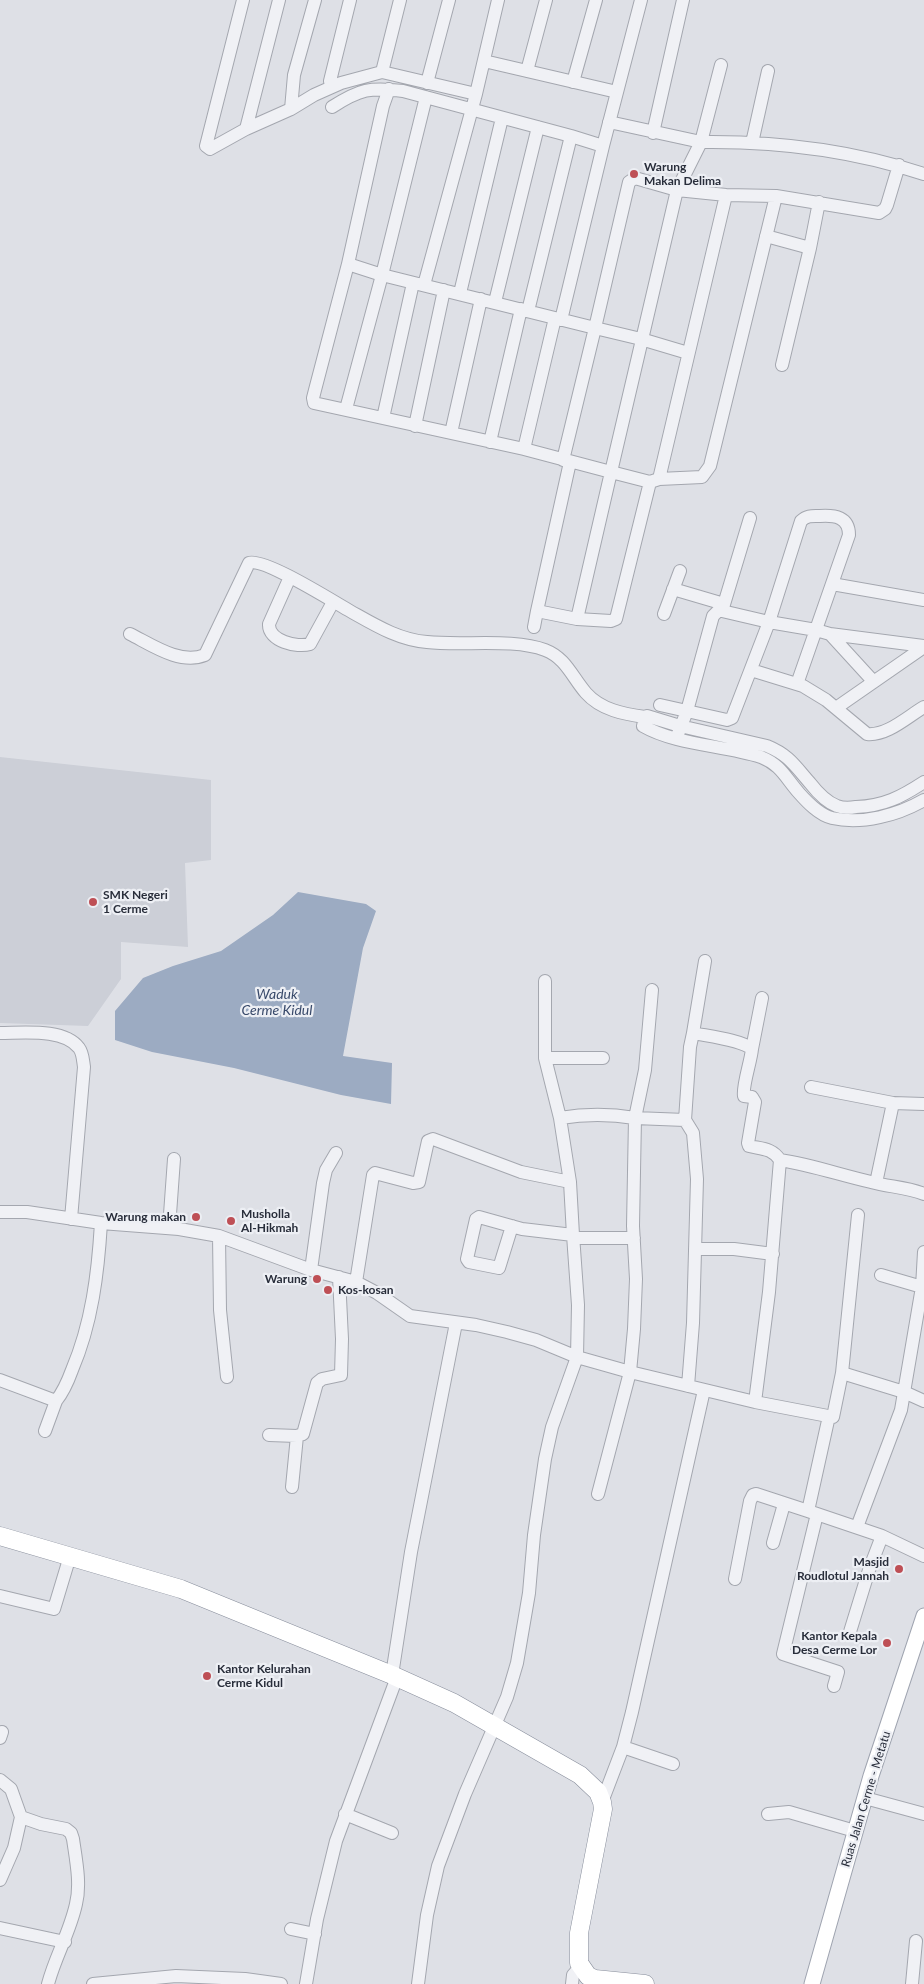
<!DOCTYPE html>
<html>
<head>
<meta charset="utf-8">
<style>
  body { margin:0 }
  canvas { display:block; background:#dee0e6 }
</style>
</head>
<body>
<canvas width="924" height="1984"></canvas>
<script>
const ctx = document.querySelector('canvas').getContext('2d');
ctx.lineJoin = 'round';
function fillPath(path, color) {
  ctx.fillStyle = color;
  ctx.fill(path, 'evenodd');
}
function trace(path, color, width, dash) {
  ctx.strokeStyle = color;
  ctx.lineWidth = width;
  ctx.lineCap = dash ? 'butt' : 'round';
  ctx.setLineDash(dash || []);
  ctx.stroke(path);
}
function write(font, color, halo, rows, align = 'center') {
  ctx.font = font + ' Lato,sans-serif';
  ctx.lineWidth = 4.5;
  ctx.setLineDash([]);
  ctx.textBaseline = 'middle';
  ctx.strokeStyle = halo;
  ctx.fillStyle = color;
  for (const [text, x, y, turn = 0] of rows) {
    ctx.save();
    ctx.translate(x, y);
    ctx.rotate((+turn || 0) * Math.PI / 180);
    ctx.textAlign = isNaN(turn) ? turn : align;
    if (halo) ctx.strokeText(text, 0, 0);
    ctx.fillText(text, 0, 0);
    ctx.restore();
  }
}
fillPath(new Path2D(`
  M0,757L211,780V860L185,863L188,947L121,942V979L88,1026L0,1023Z`), '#cccfd7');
fillPath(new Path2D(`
  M298,892L366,904L376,911L363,948L343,1056L392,1063L391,1104L341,1095L234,1068L152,1052L115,1040V1011L143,978L173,966L221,951L273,915Z`), '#9cabc2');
const minor = new Path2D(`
  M243,0L206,146L210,149L246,129L291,109
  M315,0L294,75L291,109L314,95L341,83L382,72L476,94
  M484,61L617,92
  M527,71L546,0
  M382,72L400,0
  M573,82L596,0
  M427,83L449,0
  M331,87L330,81L350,0
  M389,89L383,106L348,264L315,390L313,398L314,403L524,449L611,472L577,619L611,621L616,619L650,482
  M332,107C360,89 370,87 403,91L571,136L603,146L561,320
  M609,122L701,142L721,65
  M246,129L279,0
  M653,133L683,0
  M752,143L768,71
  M603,146L641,0
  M726,195L659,479L650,482L611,472L677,190L701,142C777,141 852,150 924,174
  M766,236L810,248
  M348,264L382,275L595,328L629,182L635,178L677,190L726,195L776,196L879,213L885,209L887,205L899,165
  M424,285L476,94L498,0
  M460,293L502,118
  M495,302L538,127
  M528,311L571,136
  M782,365L810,248L819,202
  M346,409L382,275L426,97
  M383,418L413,283
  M415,426L444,290
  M451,433L481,299
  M490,442L521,309
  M524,449L555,318
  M563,460L595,328L641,339L688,353
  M570,462L537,611L577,619
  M659,479L702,477L710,466L776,196
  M290,577L269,624C268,641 297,648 310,644L333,602
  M832,584L924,600
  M673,589L724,604
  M722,611L750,518
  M664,614L680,571
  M534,627L537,611
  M130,634C152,645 180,665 205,655L249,563C263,557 334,602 350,611C375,625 399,640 427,642C462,646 514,638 545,650C566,658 572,677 586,693C601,710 624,714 645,717
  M830,634L873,681
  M751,670L803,686L826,700L867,734C887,736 907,717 924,707
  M797,684L849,535C849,517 835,515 820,516C813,516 807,515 801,521L769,622L816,630L830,634L924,646
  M660,705L727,720L732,718L769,622L722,611H718L713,616L687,711L678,734
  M836,708L924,647
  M924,782C901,797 884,806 856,807C850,808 842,808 837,806C826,802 817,792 810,783C795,766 789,755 767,746L680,726L647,716L645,717L643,726C676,745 724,745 761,757C781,765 785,777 799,793C807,802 819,815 832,818C862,825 898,815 924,800
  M652,990L645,1070L635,1118L685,1120
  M0,1033C23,1033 64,1028 79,1048C83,1053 83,1061 84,1067L71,1219
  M693,1033L705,961
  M752,1049L762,998
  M545,1058H603
  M811,1087L893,1103L876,1183
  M893,1103L924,1104
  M560,1118C584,1114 611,1114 635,1118L633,1226L636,1279L634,1329L630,1372L598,1494
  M780,1160C812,1165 840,1175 871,1182C889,1187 907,1187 924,1194
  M0,1212H27L101,1223L179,1229L219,1236L311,1270L356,1282L377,1293L410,1316L476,1325L507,1332L536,1340L577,1357L630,1372L755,1402L833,1417L842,1373L858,1215
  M512,1226L499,1268L469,1262L467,1259L476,1219L479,1217L522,1229L573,1235L570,1182
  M169,1228L174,1159
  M219,1236L220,1310L227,1377
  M573,1238H634
  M695,1249H734L773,1254
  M311,1270L323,1183L326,1170L336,1153
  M881,1275L922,1287
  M356,1282L373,1175L375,1173L413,1183L419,1182L428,1141L433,1139L521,1172L570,1182L560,1118L545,1058V981
  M842,1373L904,1392L924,1401
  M0,1380L56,1401C64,1391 68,1381 72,1370C92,1323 98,1273 101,1223
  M688,1386L693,1323L697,1179L693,1133L685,1120L690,1047L693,1033C707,1036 742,1040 752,1049C751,1061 742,1087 744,1096L752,1097L755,1102L748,1143L749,1146C762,1149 772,1148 780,1160L769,1292L755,1402
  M829,1416L808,1511L882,1536L924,1556
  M45,1431L56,1401
  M269,1435L297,1436L303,1434L317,1383L322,1379L341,1375L342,1339L339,1277
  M292,1487L297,1436
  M817,1514L783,1654L838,1672L834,1686
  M857,1527L901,1410L922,1287L924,1252
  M773,1543L784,1504
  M735,1579L750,1501L753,1495L756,1494L808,1511
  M0,1596L54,1609L70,1556
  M849,1635L869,1570L882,1536
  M392,1675L411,1552L456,1323
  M0,1738L2,1732
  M623,1747L673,1764
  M0,1780L11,1789L21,1817L14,1848L0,1880
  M865,1798L924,1814
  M602,1802L623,1747L632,1712L704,1390
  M345,1814L392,1833
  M768,1814L789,1812L855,1831
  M21,1817L41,1824L66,1829L71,1833L73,1839C76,1860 81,1884 76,1904C70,1932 55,1957 48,1984
  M0,1928L65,1942
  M291,1929L315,1934
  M93,1984L176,1976L245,1979L281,1984
  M306,1984L317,1919L336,1841L397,1677
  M418,1984L427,1915L438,1866L465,1794L507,1697L517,1663L529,1593L534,1535L545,1459L552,1427L577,1357L578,1305L573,1235
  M572,1984L573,1975L580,1967
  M912,1984L916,1941`);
const major = new Path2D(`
  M812,1984L871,1776L924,1616`);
const highway = new Path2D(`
  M0,1536L181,1589L392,1675L454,1703L580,1775L598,1792L602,1802L603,1809L579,1933V1963L588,1976L595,1979L645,1984`);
trace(minor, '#a4a7af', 14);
trace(major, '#9fa4b0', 17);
trace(highway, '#878d9b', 19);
trace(minor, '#f0f1f5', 12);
trace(major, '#fff', 15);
trace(highway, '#fff', 18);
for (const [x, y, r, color] of [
  [634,174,5,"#be4f55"],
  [93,902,5,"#be4f55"],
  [196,1217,5,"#be4f55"],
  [231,1221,5,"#be4f55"],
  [317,1279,5,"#be4f55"],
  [328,1290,5,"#be4f55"],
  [899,1569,5,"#be4f55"],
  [887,1643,5,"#be4f55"],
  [207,1676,5,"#be4f55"]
]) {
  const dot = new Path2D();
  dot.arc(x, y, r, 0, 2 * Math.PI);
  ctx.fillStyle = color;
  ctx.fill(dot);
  trace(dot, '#edeff4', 2);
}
write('bold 12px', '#292e3b', '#edeff4', [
  ["Warung",644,167],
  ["Makan Delima",644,181],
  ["SMK Negeri",103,895],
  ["1 Cerme",103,909],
  ["Musholla",241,1214],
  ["Al-Hikmah",241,1228],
  ["Warung makan",186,1217,"right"],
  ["Warung",307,1279,"right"],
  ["Kos-kosan",338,1290],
  ["Masjid",889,1562,"right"],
  ["Roudlotul Jannah",889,1576,"right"],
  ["Kantor Kepala",877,1636,"right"],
  ["Desa Cerme Lor",877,1650,"right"],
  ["Kantor Kelurahan",217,1669],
  ["Cerme Kidul",217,1683]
], 'left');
write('12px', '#292e3b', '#edeff4', [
  ["Ruas Jalan Cerme - Metatu",866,1799,-73]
]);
write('italic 14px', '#38496a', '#edeff4', [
  ["Waduk",277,994],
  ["Cerme Kidul",277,1010]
]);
</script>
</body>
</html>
